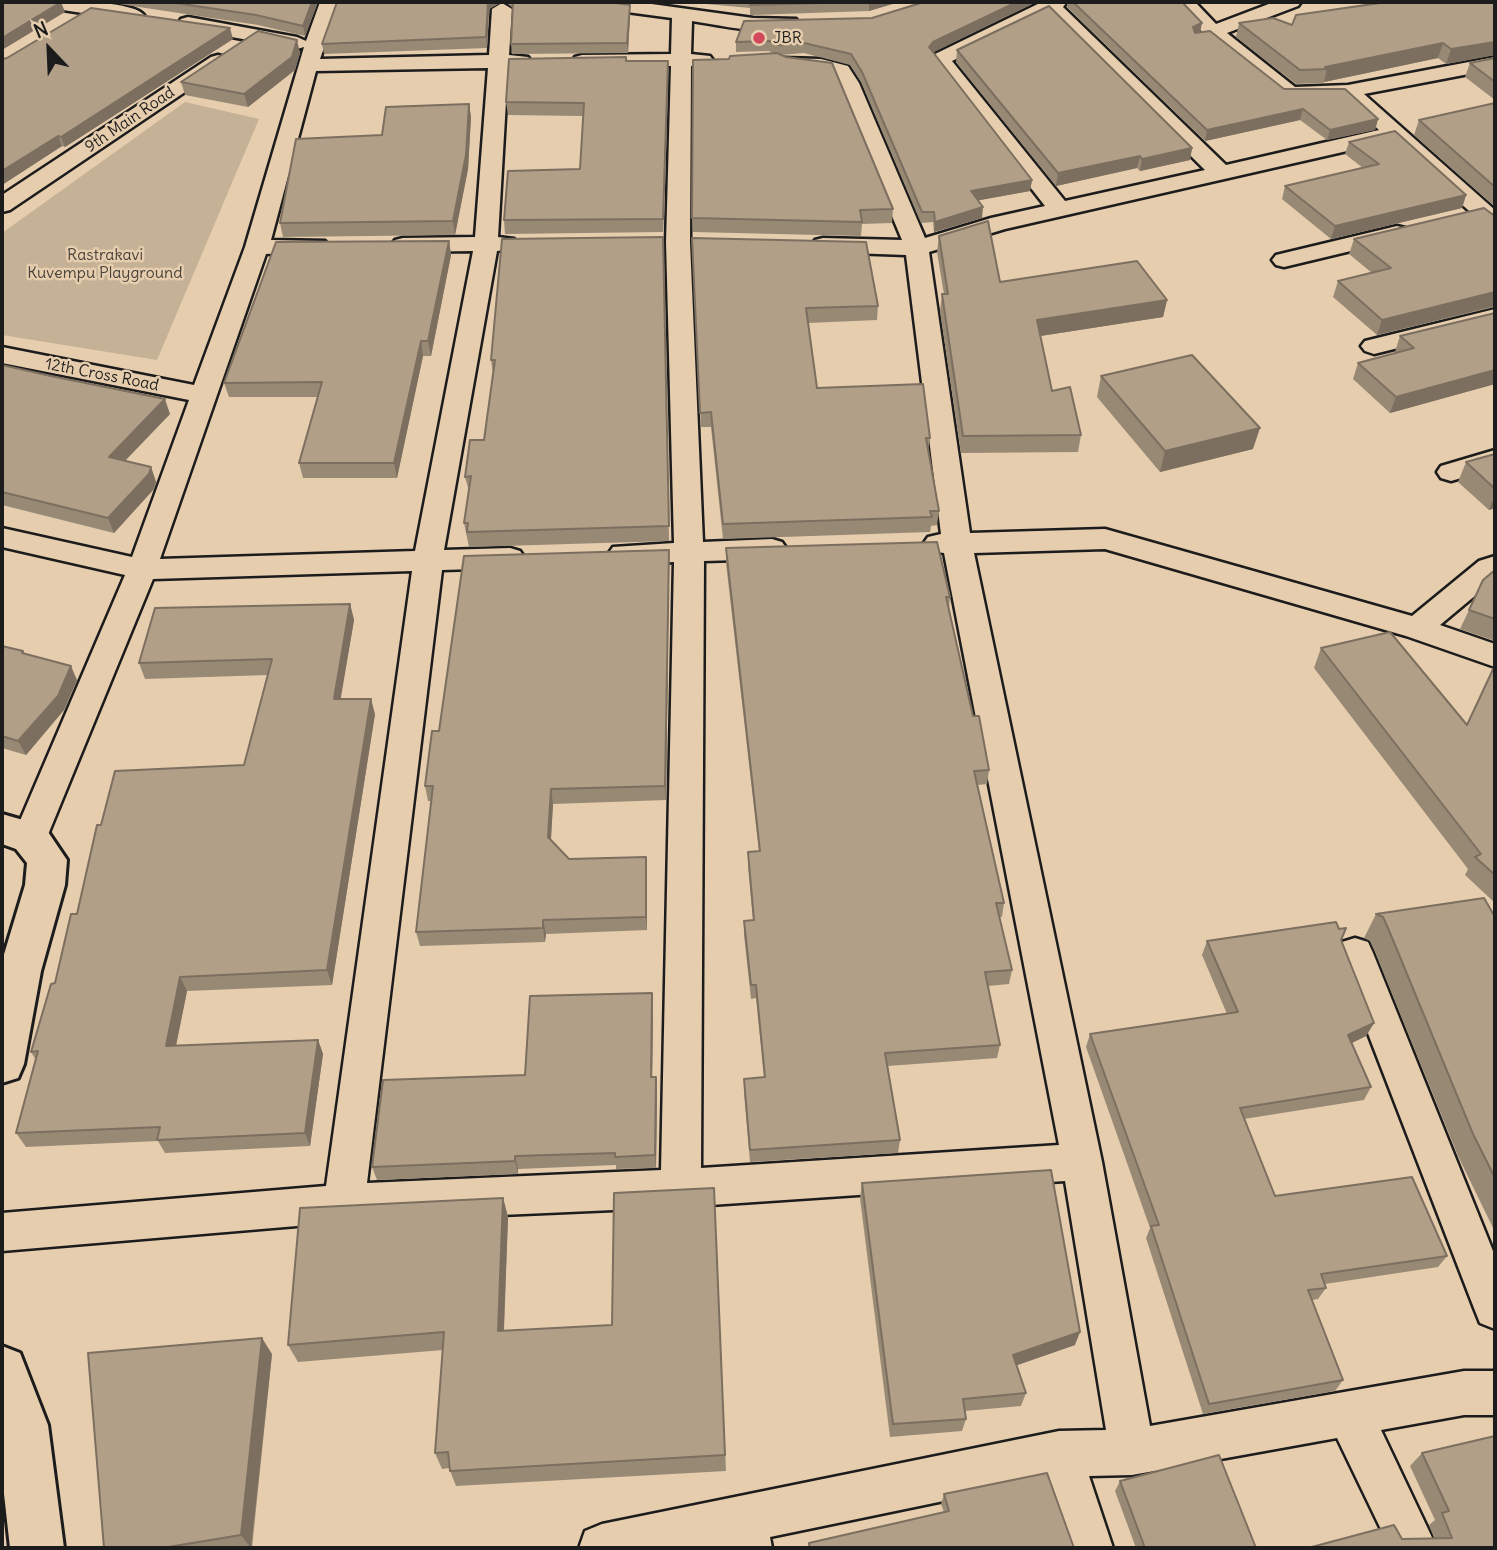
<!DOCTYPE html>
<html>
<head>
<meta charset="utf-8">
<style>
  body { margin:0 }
  #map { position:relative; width:1497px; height:1550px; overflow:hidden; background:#e6cdae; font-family:Delius,sans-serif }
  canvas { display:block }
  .frame { position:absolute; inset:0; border:4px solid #1c1c1c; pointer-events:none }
  .north { position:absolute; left:14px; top:14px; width:70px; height:70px; -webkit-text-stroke:5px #e6cdae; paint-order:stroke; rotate:337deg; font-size:19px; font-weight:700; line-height:28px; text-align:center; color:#1c1c1c }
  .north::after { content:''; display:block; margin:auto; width:24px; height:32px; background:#1c1c1c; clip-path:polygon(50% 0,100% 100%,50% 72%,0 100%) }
</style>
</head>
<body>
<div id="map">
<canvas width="1497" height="1550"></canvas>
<div class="frame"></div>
<div class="north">N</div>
</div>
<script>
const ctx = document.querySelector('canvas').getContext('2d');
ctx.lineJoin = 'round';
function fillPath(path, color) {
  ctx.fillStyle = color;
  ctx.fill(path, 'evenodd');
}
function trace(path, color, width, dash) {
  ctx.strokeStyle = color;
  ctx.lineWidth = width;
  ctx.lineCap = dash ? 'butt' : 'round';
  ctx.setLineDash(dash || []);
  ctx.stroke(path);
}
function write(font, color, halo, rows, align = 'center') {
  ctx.font = font + ' Delius,sans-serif';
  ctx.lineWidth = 5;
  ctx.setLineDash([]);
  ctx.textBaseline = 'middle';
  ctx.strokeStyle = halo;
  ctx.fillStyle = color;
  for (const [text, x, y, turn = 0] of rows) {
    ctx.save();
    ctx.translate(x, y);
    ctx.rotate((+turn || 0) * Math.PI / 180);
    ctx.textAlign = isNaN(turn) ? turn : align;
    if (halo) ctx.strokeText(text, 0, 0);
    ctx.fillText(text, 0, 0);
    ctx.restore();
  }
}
fillPath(new Path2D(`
  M185,102L259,119L157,360L2,335V233Z`), '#c5b196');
const minor = new Path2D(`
  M40,2C60,1 132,0 144,15L134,21L50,8Z
  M320,2H340L320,59L489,55L492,9L502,3L512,9L509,55L528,57L531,61L528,65L508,67L498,237L514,239L518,244L514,249L497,251L444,550L510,548L520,551L525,558L520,565L510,568L442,570L367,1183L661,1170L674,562L623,564L613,561L608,554L613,547L674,543L666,242L671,66L582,67L575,65L572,61L575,57L582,55L671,54L672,18L597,8L590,6L587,2H637L753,18L796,19L799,23L796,27C763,36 725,26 692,21L691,54L710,56L713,60L710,64L691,66L690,242L703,542L772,539L782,542L787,549L782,556L772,559L704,561L701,1168L1059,1145L944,553L928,551L923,544L928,537L941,534L906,255L823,252L815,250L811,245L815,240L823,238L902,240L833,74L782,66L779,62L782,58L821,59L848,66L859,83L925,238L991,218L1045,206L930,59L933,55L1042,2H1067L1063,7L1226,165L1379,130L1343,97H1283L1206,36L1174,2H1195L1216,24L1274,2H1301L1298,6L1227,33L1295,87L1348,85L1495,57V69L1364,94L1495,210V229L1487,227L1391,141L1005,229L929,252L970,533L1105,529L1412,616L1479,561L1495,556V579L1440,625L1495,644V667L1406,636L1105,549L974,553L1102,1162L1150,1426L1464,1371H1495V1415H1464L1381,1430L1437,1548H1390L1337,1438L1132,1475L1089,1476L1113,1548H1067L1045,1480L770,1537L772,1548H726L725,1546L579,1548L585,1531L602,1524L1059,1431L1106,1430L1065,1181L681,1207L344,1222L2,1251V1213L326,1186L412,571L153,579L47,837L42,846L30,850L18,846L13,837L125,575L2,547V528L132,557L189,400L2,363V347L194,385L245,247L304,47L297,49L188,29L181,27L178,23L181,19L188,17L297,37L306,41ZM1048,14L1205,170L1065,201L952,61ZM488,68L475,237L403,238L395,240L391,245L395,250L403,252L473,251L415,551L160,559L266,254L325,251L329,246L325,241L271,240L316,71Z
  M218,55L225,57L228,61L225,65L10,210L2,212V195L211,57Z
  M1397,226L1405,228L1409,233L1405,238L1284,267L1276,265L1272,260L1276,255Z
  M1495,309V324L1374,354L1365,351L1361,346L1365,341Z
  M1495,450V468L1451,481L1441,478L1437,472L1441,466Z
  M1355,938L1368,942L1373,953L1495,1256V1329L1480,1323L1474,1308L1337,953L1342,942Z`);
const secondary = new Path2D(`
  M2,814L44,826L67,860L65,885L41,971L24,1064L18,1078L2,1083V961L25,885L27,863L16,849L2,844Z
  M2,1346L20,1353L48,1425L64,1548H10L2,1476Z`);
trace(minor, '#1c1c1c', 5);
trace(secondary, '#1c1c1c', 6);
fillPath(minor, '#e6cdae');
fillPath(secondary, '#e6cdae');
fillPath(new Path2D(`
  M106,2H318L305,36L258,25Z
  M337,2H502L489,9L487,48L324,54L322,44Z
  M505,2H609L630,5V15L628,53L512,54L511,44L513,8Z
  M684,2H899L869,11L753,15H750V8Z
  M1067,2H1182L1200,32L1284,89L1378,119L1375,130L1327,140L1300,120L1205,141L1067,7Z
  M1495,2V55L1446,64L1438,58L1324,82L1323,83L1296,84L1236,37L1239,23L1292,25Z
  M872,18L933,52L1032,180L1030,191L978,200L982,218L934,232L933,222L921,223L861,82L850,65L804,53L781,55L893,209L892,223L862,224L861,236L693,232L692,218L729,59L774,54L769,51L736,52V42Z
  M233,39L65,147L62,146L2,185V59Z
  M957,50L1192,148L1190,160L1140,171L1137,168L1056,186L956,62Z
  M300,53L295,70L248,107L185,95L181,82Z
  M1495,58V100L1465,77L1470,63Z
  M626,61H668L663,232L505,234L504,220L580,169L583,116L508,115L506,102Z
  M1495,103V207L1414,135L1419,120Z
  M469,104L471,117L468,169L455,235L283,237L280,223L382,135Z
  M1349,142L1466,195L1462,208L1331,239L1282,199L1285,186L1363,168L1345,154Z
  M1492,214L1495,215V307L1377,335L1333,297L1338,281L1372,273L1349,254L1354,239Z
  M939,236L1000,282L1167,300L1163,317L1040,336L1052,391L1081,435L1078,452L961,453L940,311L942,294H944L937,252Z
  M663,237L669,541L469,547L464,523L469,491L465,477L484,440L493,374L491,360Z
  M692,238L878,306L877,320L808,323L817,388L930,438L928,451L939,511L937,525L931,526L930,532L723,539L711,427H701Z
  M449,241L451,255L431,356H423L397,478H303L299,463L318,397H229L224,383Z
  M1495,313V384L1390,413L1353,379L1358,363L1396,353L1395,352L1400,336Z
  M2,365L170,414L125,461L151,467L156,482L154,489L114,533L2,505Z
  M1101,376L1253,449L1160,472L1097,397Z
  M1495,454V508L1489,510L1458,482L1466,462Z
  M726,548L950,597L949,609L973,716L989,770L987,784L978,785L1004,903L1002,917H999L1012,970L1009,984L988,986L1000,1045L997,1058L888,1066L900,1140L898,1153L750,1162L744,1092V1079L764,1077L756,998L751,999L744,935V921L753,920L748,866V852L759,851L726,563Z
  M669,565L666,800L553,804L551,840L569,859L646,857L647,871V930L546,934L545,942L420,946L416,932L431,801H428L425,786L439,731Z
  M1495,570V641L1460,629L1469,610Z
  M350,604L354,620L340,699L375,714L332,985L187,991L176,1046L318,1040L323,1054L310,1146L165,1153L158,1141L26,1147L16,1133L36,1060L31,1052L55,983L77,914L101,825L244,765L268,675L145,679L139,663Z
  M2,646L23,651L24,654L77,680L64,710L26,755L2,748Z
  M1321,648L1467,724L1495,664V903L1465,875L1468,869L1314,668Z
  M1495,913V1232L1458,1156L1375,952L1370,941L1364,938L1376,914L1494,915Z
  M1341,940L1374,1023L1366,1036L1352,1043L1371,1087L1364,1100L1244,1119L1275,1196L1447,1256L1438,1267L1325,1284L1326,1288L1318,1299L1312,1300L1343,1380L1335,1391L1203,1414L1146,1238L1150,1228L1086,1047L1090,1034L1227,1014L1202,955L1207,941Z
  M653,1006L652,1077H656L657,1090L656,1168L616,1169V1165L518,1169V1174L377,1180L372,1167L525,1075Z
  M862,1183L1075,1345L1017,1365L1026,1393L1021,1406L965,1411L966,1419L962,1431L890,1437L860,1198Z
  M714,1188L726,1471L456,1486L449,1468L442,1469L435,1453L443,1350L298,1362L288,1345L503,1198L508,1217L504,1331L612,1325Z
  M272,1354L252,1548H104Z
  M1422,1453L1495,1548L1402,1539L1434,1538L1429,1525L1435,1520L1410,1466Z
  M1120,1481L1256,1548H1136L1115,1491Z
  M944,1494L1074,1548H808L809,1543L944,1512L941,1504Z`), '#988975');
fillPath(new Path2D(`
  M61,2L65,12L2,50V38Z
  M312,2H318L305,36L303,26Z
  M488,2H502L489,9L487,48L486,37Z
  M869,2H899L869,11Z
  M1017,2H1036L932,53L929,47L933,42Z
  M630,5V15L628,53L627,43Z
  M1202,23L1200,33L1191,37L1193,27Z
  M230,28L233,39L65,147L61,137Z
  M297,40L300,53L295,70L248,107L244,94Z
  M1495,42V55L1446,64L1451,49Z
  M1443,43L1438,58L1324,82L1327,69L1325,67Z
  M668,61V74L663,232V219Z
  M469,104L471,117L468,169L455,235L453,221Z
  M1303,109L1300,120L1205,141L1207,130Z
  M1378,119L1375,130L1327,140L1330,130Z
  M58,136L62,146L2,185V171Z
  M1192,148L1190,160L1140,171L1142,159Z
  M1140,156L1137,168L1056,186L1058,173Z
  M1032,180L1030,191L970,202L971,191Z
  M1466,195L1462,208L1331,239L1335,226Z
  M983,207L982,218L934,232L935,222Z
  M449,241L451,255L431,356L428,341Z
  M1495,292L1494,306L1377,335L1382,320Z
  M1167,300L1163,317L1034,337L1037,320Z
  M421,341L423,356L397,478L394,463Z
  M1495,370V384L1390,413L1396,397Z
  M165,399L170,414L114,472L109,457Z
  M1260,428L1253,449L1160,472L1165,451Z
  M151,467L156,482L154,489L114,533L108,518Z
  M1495,495V508L1489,510Z
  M669,550V565L666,800L665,786Z
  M350,604L354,620L338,715L334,699Z
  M71,666L77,680L64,710L26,755L18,741Z
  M371,699L375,714L332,985L327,970Z
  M551,789L553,804L550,852L548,837Z
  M646,857L647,871V930L646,917Z
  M543,920L546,934L545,942L543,928Z
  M180,977L187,991L173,1060L166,1046Z
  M652,993L653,1006L652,1090L651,1077Z
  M1374,1023L1366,1036L1341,1048L1348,1035Z
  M318,1040L323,1054L310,1146L305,1133Z
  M656,1077L657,1090L656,1168L655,1155Z
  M515,1156L518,1169V1174L515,1161Z
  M503,1198L508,1217L503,1349L498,1331Z
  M1080,1332L1075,1345L1009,1368L1013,1355Z
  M262,1338L272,1354L251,1548L241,1535Z`), '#7c6f5f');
const building = new Path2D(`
  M2,2H61L2,38Z
  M169,2H312L303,26L256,15Z
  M337,2H488L486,37L322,44Z
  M513,2H609L630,5L627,43L511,44Z
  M751,2H856L753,5H750Z
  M924,2H1017L933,42L929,47L1032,180L971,191L983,207L935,222L934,212H922L862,72L851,54L804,43L778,45L769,41L736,42L744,21L872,18Z
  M1073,2H1182L1202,23L1193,27L1195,33L1210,31L1284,89H1345L1378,119L1330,130L1303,109L1207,130Z
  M1387,2H1495V42L1451,49L1443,43L1325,67L1327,69L1300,70L1239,23L1273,18L1292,25L1296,15Z
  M1049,6L1192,148L1142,159L1140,156L1058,173L957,50Z
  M91,8L230,28L61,137L58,136L2,171V59L7,58Z
  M258,31L297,40L292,57L244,94L181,82Z
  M777,53L786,57L832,63L893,209L860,210L862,222L692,218L693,60L729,59L730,56Z
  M626,57V61H668L663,219L504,220L508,171L580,169L584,103L506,102L509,59Z
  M1495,58V82L1470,63Z
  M1495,103V187L1419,120Z
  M469,104L466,155L453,221L280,223L296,139L382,135L386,107Z
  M1395,131L1466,195L1335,226L1285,186L1379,164L1349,142Z
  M1484,208L1492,214L1495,215V292L1382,320L1338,281L1391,268L1354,239Z
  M988,221L1000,282L1137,261L1167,300L1037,320L1052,391L1070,387L1081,435L963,436L942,294H948L939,236Z
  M663,237L669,526L467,532L468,523H464L471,476L465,477L470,440H484L495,360H491L502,239Z
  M692,238L866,242L878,306L806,308L817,388L923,384L930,438H926L939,511H930L932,517L723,524L711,412L700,413Z
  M449,241L428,341H421L394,463H299L322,382L224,383L276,242Z
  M1495,313V370L1396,397L1358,363L1414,348L1400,336Z
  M1192,355L1260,428L1165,451L1101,376Z
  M2,365L51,376L165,399L109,457L151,467L149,474L108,518L2,492Z
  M1495,454V489L1466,462Z
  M937,542L950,597H946L973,716H979L989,770L974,771L1004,903H996L1012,970L985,972L1000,1045L885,1053L900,1140L750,1150L744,1079L765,1077L756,985H751L744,921L754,920L748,852L760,851L726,548Z
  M669,550L665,786L551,789L548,837L569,859L646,857V917L543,920V928L416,932L433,786H425L432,731H439L464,556Z
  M1495,570V619L1469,610L1483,580Z
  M350,604L334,699H371L327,970L180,977L166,1046L318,1040L305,1133L157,1140L160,1127L16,1133L38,1051L31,1052L51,984L55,983L71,914H77L97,825H101L115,771L244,765L272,659L139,663L155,608Z
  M1390,632L1467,725L1495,665V875L1475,857L1481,854L1321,648Z
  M2,646L23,651L22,653L71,666L58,696L18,741L2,736Z
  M1484,898L1495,917V1178L1473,1134L1388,928L1383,917L1376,914Z
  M1336,922L1339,929L1346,928L1341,940L1374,1023L1348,1035L1371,1087L1240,1108L1275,1196L1412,1177L1447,1256L1321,1274L1326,1288L1308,1290L1343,1380L1209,1404L1151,1226L1159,1225L1090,1034L1238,1012L1207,941Z
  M652,993L651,1077H656L655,1155L615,1157V1153L515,1156V1161L372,1167L383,1080L525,1075L530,996Z
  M1051,1170L1080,1332L1013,1355L1026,1393L963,1399L966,1419L893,1424L862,1183Z
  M714,1188L725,1455L450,1471L448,1452L435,1453L444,1332L288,1345L300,1208L503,1198L498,1331L612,1325L614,1193Z
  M262,1338L241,1535L162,1548H104L88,1353Z
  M1495,1436V1548H1308L1394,1525L1402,1539L1452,1538L1442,1513L1449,1511L1422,1453Z
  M1219,1455L1256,1548H1145L1120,1481Z
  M1047,1473L1074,1548H810L809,1543L949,1511L944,1494Z`);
fillPath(building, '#b19f88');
trace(building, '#7c6f5f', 2);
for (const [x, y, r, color] of [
  [759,38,7,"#d1495b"]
]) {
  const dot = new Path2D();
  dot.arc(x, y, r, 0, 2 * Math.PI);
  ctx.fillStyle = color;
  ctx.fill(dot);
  trace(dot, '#e6cdae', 2.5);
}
write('16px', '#1c1c1c', '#e6cdae', [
  ["JBR",773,38]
], 'left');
write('16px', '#1c1c1c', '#e6cdae', [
  ["9th Main Road",130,120,-34],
  ["12th Cross Road",102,375,11]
]);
write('16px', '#46413a', '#e6cdae', [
  ["Rastrakavi",105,255],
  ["Kuvempu Playground",105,273]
]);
</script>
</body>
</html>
